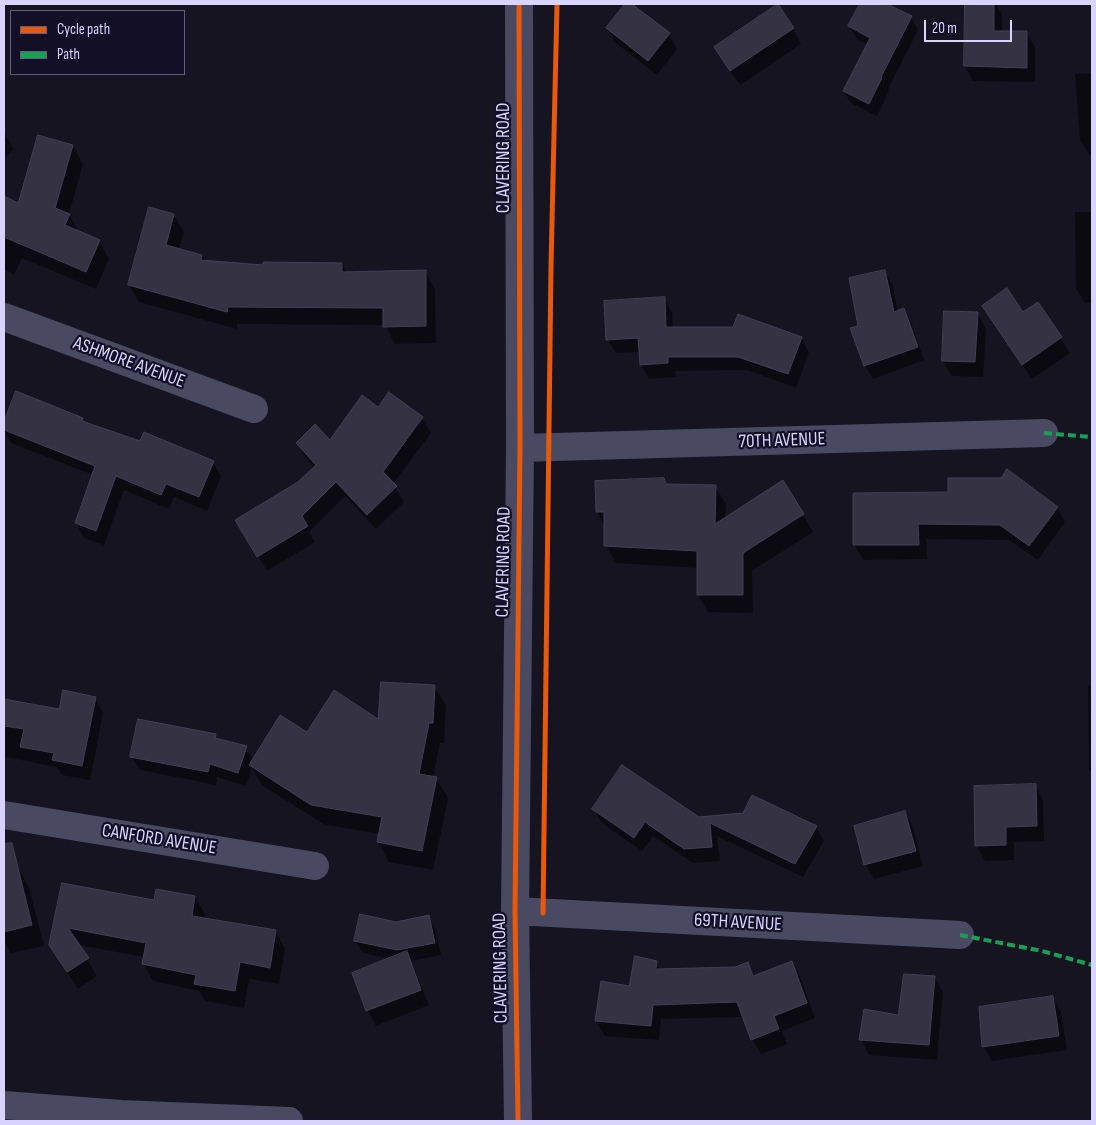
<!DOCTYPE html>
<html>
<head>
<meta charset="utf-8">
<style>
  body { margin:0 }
  #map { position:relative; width:1096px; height:1125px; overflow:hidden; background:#161421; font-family:"Sofia Sans Condensed",sans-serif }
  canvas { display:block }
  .frame { position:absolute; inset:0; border:5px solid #d9d4ff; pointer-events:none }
  .legend { position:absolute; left:10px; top:10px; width:175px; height:65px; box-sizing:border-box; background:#130f26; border:1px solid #625e7d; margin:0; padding:6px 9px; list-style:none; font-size:15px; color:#d9d4ff }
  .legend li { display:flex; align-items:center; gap:10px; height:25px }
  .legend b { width:25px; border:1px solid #625e7d }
  .scale { position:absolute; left:924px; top:20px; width:88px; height:22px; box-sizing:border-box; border:2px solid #d9d4ff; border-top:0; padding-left:6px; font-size:15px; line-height:18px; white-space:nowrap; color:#d9d4ff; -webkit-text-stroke:4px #130f26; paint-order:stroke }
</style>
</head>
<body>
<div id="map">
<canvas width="1096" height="1125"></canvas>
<div class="frame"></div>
<ul class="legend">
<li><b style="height:6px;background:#e8590c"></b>Cycle path</li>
<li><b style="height:6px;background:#1a9f57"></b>Path</li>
</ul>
<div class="scale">20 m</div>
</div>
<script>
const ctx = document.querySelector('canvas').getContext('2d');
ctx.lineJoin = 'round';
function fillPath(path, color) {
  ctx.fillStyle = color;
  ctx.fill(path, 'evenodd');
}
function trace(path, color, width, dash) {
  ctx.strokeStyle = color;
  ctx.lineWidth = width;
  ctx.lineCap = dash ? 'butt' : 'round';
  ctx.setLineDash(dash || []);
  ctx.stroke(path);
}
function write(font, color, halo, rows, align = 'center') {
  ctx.font = font + ' "Sofia Sans Condensed",sans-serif';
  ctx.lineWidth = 4.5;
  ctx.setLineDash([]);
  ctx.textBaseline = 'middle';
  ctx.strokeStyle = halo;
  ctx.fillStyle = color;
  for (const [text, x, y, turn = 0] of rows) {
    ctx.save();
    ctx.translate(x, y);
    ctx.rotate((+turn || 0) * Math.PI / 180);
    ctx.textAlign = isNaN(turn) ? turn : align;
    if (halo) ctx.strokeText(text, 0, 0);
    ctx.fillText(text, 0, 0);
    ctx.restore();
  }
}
fillPath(new Path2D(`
  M626,4H630L669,34L677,49L657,75L616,43L608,28Z
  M861,4H885L911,17L918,30L888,89L889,91L877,116L851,103L844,91L868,45L857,39L849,26Z
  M966,4H996L1002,14V33L1026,32L1035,47V82L973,81L965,66Z
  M793,29L801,44L740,85L724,62Z
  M1092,73V155H1089L1080,140L1075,74Z
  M4,132L14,149L4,159Z
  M73,146L83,164L69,214L79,233L99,241L109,259L96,289L22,258L14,275L4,270V197L19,204Z
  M1075,212H1092V302L1085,303L1076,288Z
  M174,215L184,232L179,250L202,256L205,262L264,267L342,264L347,273L425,271L435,289L436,343L395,344L385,325L237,324V329L139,302L129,285Z
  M884,271L892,284L898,312L904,310L911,323L924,360L873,379L865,366L852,329L860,326Z
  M664,298L672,312L673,328L801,338L809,352L796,388L747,370L675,371L676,377L649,379L641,365L640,352L616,353L607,339Z
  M1038,304L1070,353L1032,379L983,307L1023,314Z
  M977,313L986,328L983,377L952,376L943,361Z
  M17,393L82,419L85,423L141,443L213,462L221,476L207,511L174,497L169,509L124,490L104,545L84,538L76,523L93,475L11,443L4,430V426Z
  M389,394L422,418L431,433L393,484L404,502L376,529L345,496L309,532L315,542L267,571L237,520L299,483L315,468L306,458L297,443L330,442L378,409Z
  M666,485L715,486L726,504L725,519L803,515L813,532L752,571L753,613L708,612L698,595V568L616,563L606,546L605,527L597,512Z
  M949,493L1057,507L1065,522L1038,560L1009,540L926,539L927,559L863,560L855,545Z
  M1092,654V774L1089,768L1088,685H1091Z
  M434,686L446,706L444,743H440L433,778H436L448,798L433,870L389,862L378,842L379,834L323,824L262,785L252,768L246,786L217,777L216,785L140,770L132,757L215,735L218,740L246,748L253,760L307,734L380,721Z
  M95,698L103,713L90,780L62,775L57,767L5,757L4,766V700L60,710Z
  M1035,785L1043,800L1044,841L1014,842V860L985,861L977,846Z
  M594,809L816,827L824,841L803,877L717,836L720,861L693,863L653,836L642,851L602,823Z
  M905,812L913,827L923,866L874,879L865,864Z
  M17,866L29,887L44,946L11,953L4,940V870Z
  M63,884L155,901L195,897L205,914L204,919L276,932L285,949L279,984L249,979L244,1008L205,1001L199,991L153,981L143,964L144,957L78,945L97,976L78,989L51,945Z
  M428,917L435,929L441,955L411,961L429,1005L376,1026L368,1011L354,973L390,959L363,953L355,941L396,923Z
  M656,962L661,971L735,969L748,964L755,977L791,963L800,977L815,1018L782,1031L787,1044L761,1054L752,1039L744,1017L661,1019L659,1040L605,1036L596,1021Z
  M934,977L943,992L937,1060L869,1055L861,1040L899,1016Z
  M1053,997L1061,1012L1067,1050L992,1061L983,1046Z`), '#0007');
const building = new Path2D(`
  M625,4H632L670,33L648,61L606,28Z
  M778,4L794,28L730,71L714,47Z
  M860,4H887L912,16L881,77L882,78L869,104L843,91L870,38L848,26Z
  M965,4H994V31H1027V68L964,66Z
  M38,135L73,145L55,208L70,214L65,225L100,240L86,272L4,237V196L18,203Z
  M149,207L174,214L166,245L202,255L201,260L263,265V262L342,263V272L426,270V326L383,327V308L228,307L227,312L128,285Z
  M885,270L894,312L904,308L918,347L864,366L850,328L858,326L849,278Z
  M1007,288L1023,312L1038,302L1062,337L1022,365L982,306Z
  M665,297L666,327H733L738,314L802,337L788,374L738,357H668V363L640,365L638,338L606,340L604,301Z
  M944,311L978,312L975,362L942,361Z
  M16,391L83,418L82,421L140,441L144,432L214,461L199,497L166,484L161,495L116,476L96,531L75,523L95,466L4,430V422Z
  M389,392L423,417L383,472L397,486L367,515L336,482L302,516L308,526L257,557L235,520L298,482L316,465L296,443L315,424L330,440L362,395L378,407Z
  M1007,469L1058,507L1029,546L1000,525L918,524L919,545H853V493L948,492V478H1001Z
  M664,478L666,484L716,485L715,524L783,480L804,514L743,553V595H697V551L604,546V512H596L595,481Z
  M381,682L435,685L433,723H429L419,774L437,777L422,851L377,842L382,817L311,805L249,765L280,715L307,732L334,690L378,719Z
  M63,690L96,697L82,766L52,760L54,753L20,747L24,729L4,726V699L59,709Z
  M138,719L216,734L215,738L247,746L238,773L210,764L208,772L130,757Z
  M622,765L699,817L743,813L752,795L817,826L795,864L710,823L712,847L684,849L645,822L634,838L592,809Z
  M1036,784L1037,826L1006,827V845L975,846L974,786Z
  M905,811L916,851L864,865L854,826Z
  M12,843L32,925L4,932V844Z
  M62,883L154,900L156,889L195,896L192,916L276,930L270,968L240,962L235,991L194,984L196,975L142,964L146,943L68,928L89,958L67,972L49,945Z
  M360,914L396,922L429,915L435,943L397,950L354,941Z
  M407,951L421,990L366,1011L352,973Z
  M635,956L657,961L656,969L735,967L748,962L753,976L792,961L807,1003L774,1016L779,1029L751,1040L737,1002L653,1005L651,1026L595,1021L601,981L629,986Z
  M904,974L935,976L929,1045L859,1040L864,1009L898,1015Z
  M1053,996L1059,1036L982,1047L979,1007Z`);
fillPath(building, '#343243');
trace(building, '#433f54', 1);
trace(new Path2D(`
  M4,317L254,409
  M520,448L1044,433
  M4,815L315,866
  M515,911L960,935
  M4,1105L121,1114L289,1121
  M518,1121L515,911L520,448L519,4`), '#4a4962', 28);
trace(new Path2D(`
  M1044,433L1092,437
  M960,935L1042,951L1092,965`), '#1a9f57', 4, [8, 4]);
trace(new Path2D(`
  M543,913L551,266L557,4
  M518,1121L515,911L520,448L519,4`), '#e8590c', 5);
write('19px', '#d9d4ff', '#130f26', [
  ["CLAVERING ROAD",504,158,-90],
  ["ASHMORE AVENUE",129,363,20],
  ["70TH AVENUE",782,441,-2],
  ["CLAVERING ROAD",504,562,-89],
  ["CANFORD AVENUE",159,840,9],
  ["69TH AVENUE",738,923,3],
  ["CLAVERING ROAD",501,968,-91]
]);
</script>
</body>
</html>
